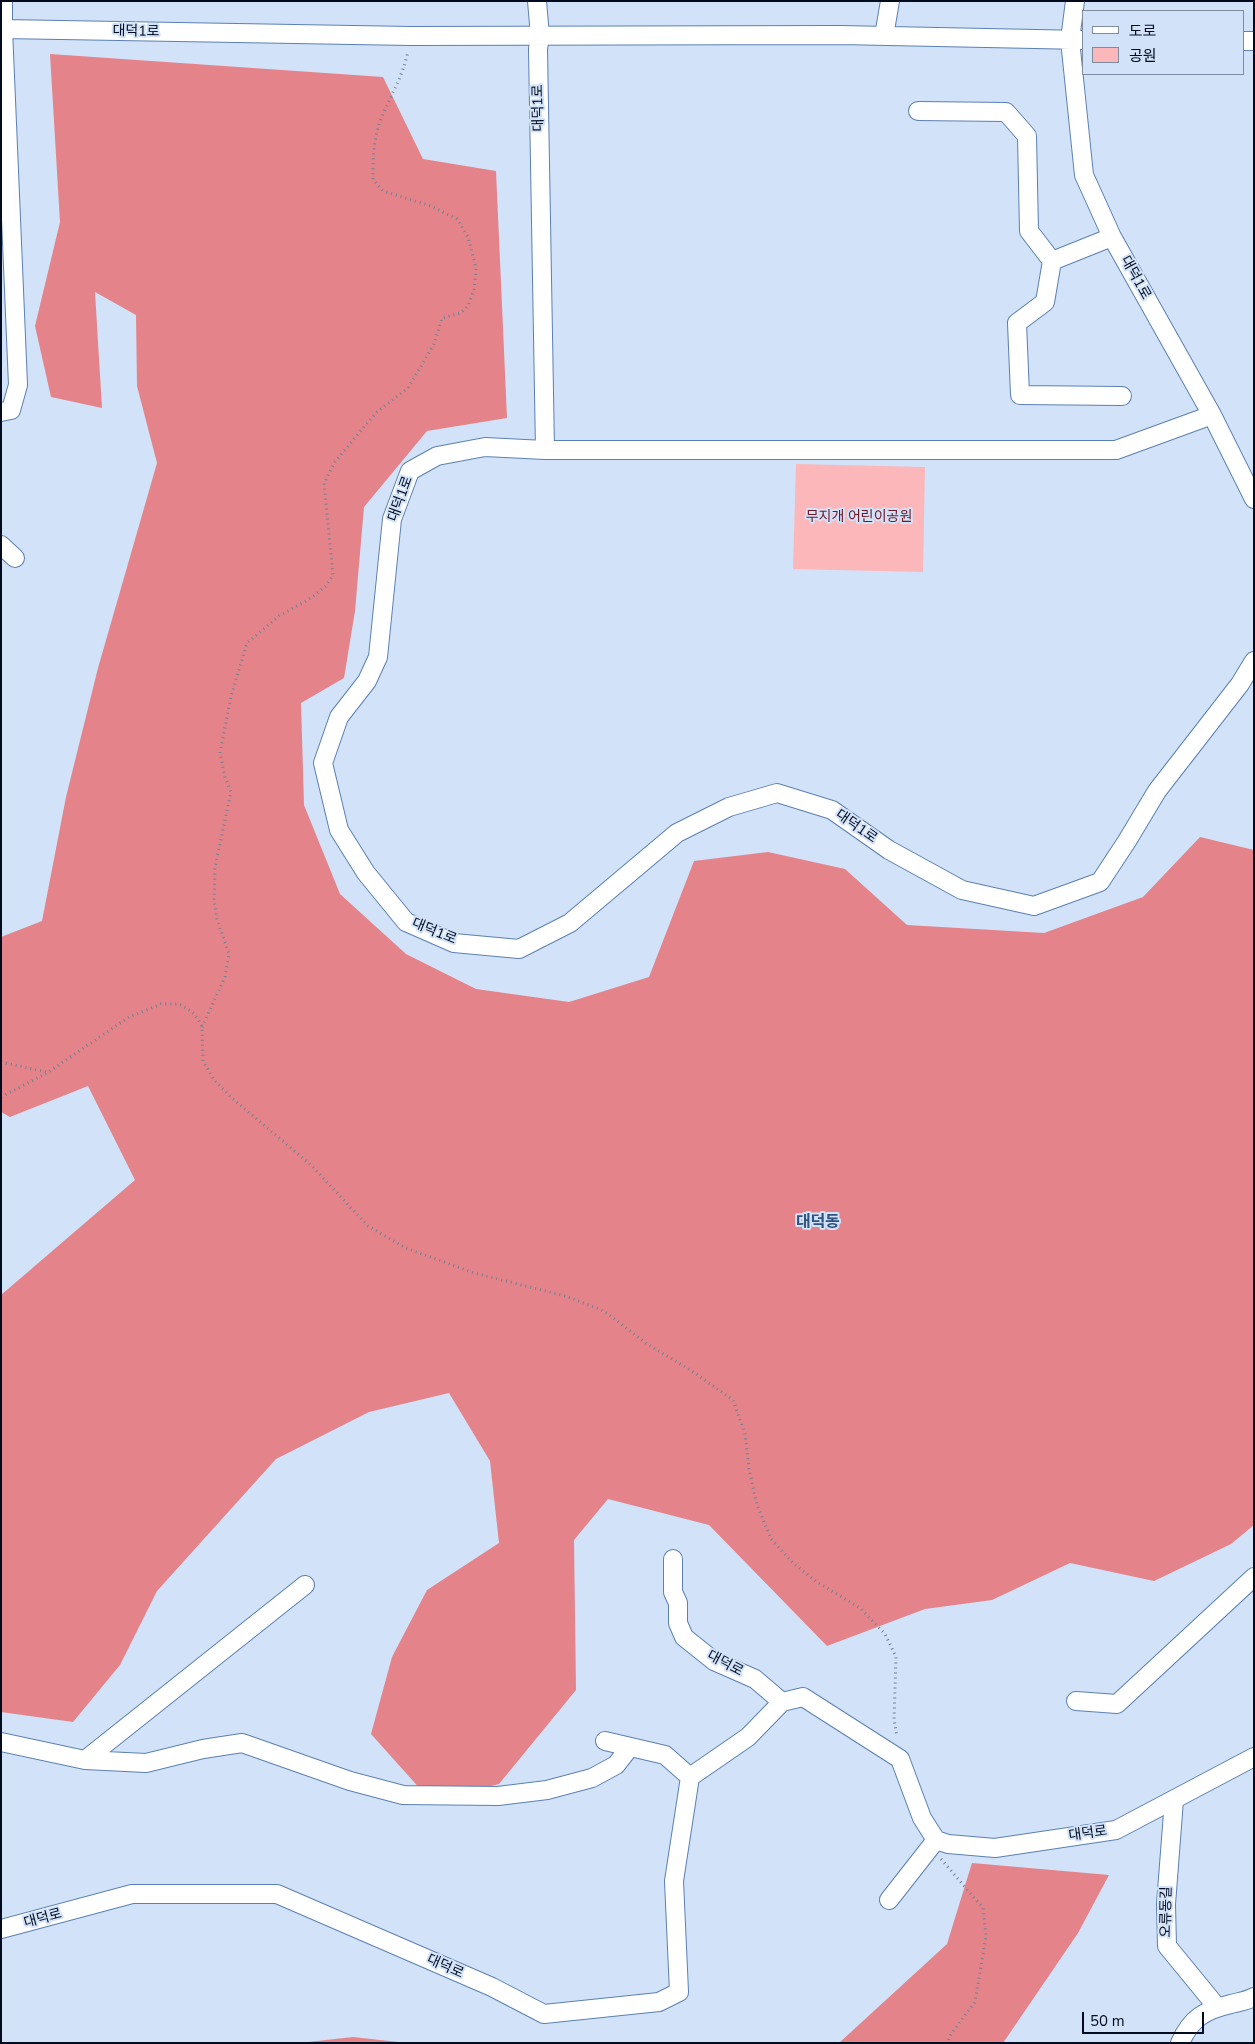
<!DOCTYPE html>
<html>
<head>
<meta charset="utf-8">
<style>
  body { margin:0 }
  #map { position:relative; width:1255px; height:2044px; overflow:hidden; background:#d2e2f8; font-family:"Nunito Sans","Noto Sans KR",sans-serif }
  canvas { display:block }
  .frame { position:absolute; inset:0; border:2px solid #010b1d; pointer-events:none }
  .legend { position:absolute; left:1082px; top:10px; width:162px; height:65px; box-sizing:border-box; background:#d2e2f8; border:1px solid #7e8ca0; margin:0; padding:6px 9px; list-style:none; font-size:15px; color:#010b1d }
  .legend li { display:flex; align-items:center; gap:10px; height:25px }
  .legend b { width:25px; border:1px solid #7e8ca0 }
  .scale { position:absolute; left:1082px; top:2012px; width:122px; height:22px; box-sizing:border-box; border:2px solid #010b1d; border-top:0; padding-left:6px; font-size:15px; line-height:18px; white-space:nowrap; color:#010b1d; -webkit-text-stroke:4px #d2e2f8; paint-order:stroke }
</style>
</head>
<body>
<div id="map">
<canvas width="1255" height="2044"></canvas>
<div class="frame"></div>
<ul class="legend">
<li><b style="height:6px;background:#fff"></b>도로</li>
<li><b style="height:14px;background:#fbb7ba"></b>공원</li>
</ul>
<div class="scale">50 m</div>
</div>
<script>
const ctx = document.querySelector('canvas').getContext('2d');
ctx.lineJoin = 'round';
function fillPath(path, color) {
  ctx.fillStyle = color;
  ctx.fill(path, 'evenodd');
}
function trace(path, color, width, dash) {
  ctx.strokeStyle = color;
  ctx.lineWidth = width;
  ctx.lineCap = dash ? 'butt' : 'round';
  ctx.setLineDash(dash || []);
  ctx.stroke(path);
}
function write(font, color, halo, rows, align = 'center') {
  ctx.font = font + ' "Nunito Sans","Noto Sans KR",sans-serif';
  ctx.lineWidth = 4;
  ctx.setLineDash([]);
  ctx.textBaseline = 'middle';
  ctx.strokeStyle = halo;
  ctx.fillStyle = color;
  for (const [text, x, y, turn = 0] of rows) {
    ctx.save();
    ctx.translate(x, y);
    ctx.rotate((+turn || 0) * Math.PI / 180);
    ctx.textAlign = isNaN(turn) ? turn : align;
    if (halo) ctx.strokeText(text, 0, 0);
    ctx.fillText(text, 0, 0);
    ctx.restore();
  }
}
fillPath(new Path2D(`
  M796,464L925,467L923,572L793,569Z`), '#fbb7ba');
fillPath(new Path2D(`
  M50,54L383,77L423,159L496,171L507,418L427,431L364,507L355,611L344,678L301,703L304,805L340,894L406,954L476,989L569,1002L649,977L694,861L768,852L845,869L907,925L1044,933L1143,897L1200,837L1254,850V1525L1231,1544L1154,1581L1070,1563L992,1600L925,1609L827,1646L709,1525L608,1499L574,1540L576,1690L499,1784L431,1801L371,1734L392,1657L427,1590L499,1543L490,1461L449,1393L369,1412L276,1459L157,1591L120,1665L73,1722L1,1712V1295L135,1180L88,1086L10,1117L1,1112V937L42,921L66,797L98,668L157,463L137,386L136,315L95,292L102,408L51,397L35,326L60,222Z
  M972,1863L1109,1875L1078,1933L1003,2043H839L947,1944Z
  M353,2037L407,2043H299Z`), '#e48389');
const minor = new Path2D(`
  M3,1V29L411,36L840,35L1084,40
  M537,1L540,36L538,49L545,450L485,447L437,456L410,471L392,519L378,657L367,681L339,717L323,763L339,830L366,873L406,922L454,943L519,949L570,923L677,833L729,807L777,793L832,810L889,850L962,890L1034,906L1100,882L1127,841L1157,791L1240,684L1254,661
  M1075,1L1070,40L1084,175L1112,237L1212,415L1254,499
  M1,29H3L18,385L11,410L1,412
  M884,36L890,1
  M1244,41H1254
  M918,111L1006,112L1027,136L1029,231L1052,261
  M1112,237L1052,261L1045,302L1017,323L1020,395L1122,396
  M545,450H1116L1212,415
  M1,545L15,558
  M673,1559V1592L678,1603V1623L684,1637L714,1661L755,1679L782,1702
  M1076,1701L1117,1704L1254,1577
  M605,1741L665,1755L690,1777
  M1,1742L85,1760L146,1763L203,1749L242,1743L350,1781L403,1795L498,1796L547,1790L592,1778L616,1765L630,1747
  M85,1760L305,1585
  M1174,1800L1166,1904L1167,1946L1217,2007
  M889,1900L936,1840
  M1,1929L132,1894H277L492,1987L544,2014L659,2002L679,1992L674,1881L690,1777L748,1737L782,1702L803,1697L900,1759L922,1818L936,1840L948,1844L995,1848L1116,1830L1254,1757
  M1180,2043C1191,2018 1205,2010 1231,2004C1238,2002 1247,2001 1254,1997`);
trace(minor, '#5b80b2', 20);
trace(new Path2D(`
  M202,1027L225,977L229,954L217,919L214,900L215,867L231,792L225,777L220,753L231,696L247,643L279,616L311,598L326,586L333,575L324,483L335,462L364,427L377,412L408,388L434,344L442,318L461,313L468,306L474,290L476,268L468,237L457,219L431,206L383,191L373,180C373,160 373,139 381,119C390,96 403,77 408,51
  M1,1062L46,1072
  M1,1097L47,1073L129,1017L161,1004H179L191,1011L198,1019L202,1027L203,1061L214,1080L233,1099L311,1165L368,1226L406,1248L474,1273L565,1296L604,1311L647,1344L692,1371L733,1400L745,1434L749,1469L757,1505L771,1539L793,1563L817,1582L860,1608L885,1634L896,1657L894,1719L897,1737
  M941,1859L983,1908L986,1936L975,2002L951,2034L947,2043`), '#728094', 3, [1, 4]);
trace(minor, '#fff', 18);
write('14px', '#010b1d', '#d2e2f8', [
  ["대덕1로",136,32,1],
  ["대덕1로",539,108,-91],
  ["대덕1로",1135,278,61],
  ["대덕1로",401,499,-70],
  ["대덕1로",856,827,35],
  ["대덕1로",434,932,22],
  ["대덕로",725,1664,28],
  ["대덕로",1088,1834,-8],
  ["오류동길",1167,1912,-89],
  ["대덕로",43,1919,-15],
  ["대덕로",445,1967,24]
]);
write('14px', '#6e1726', '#d2e2f8', [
  ["무지개 어린이공원",859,518]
]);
write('bold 16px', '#2f5280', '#d2e2f8', [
  ["대덕동",818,1223]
]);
</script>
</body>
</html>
